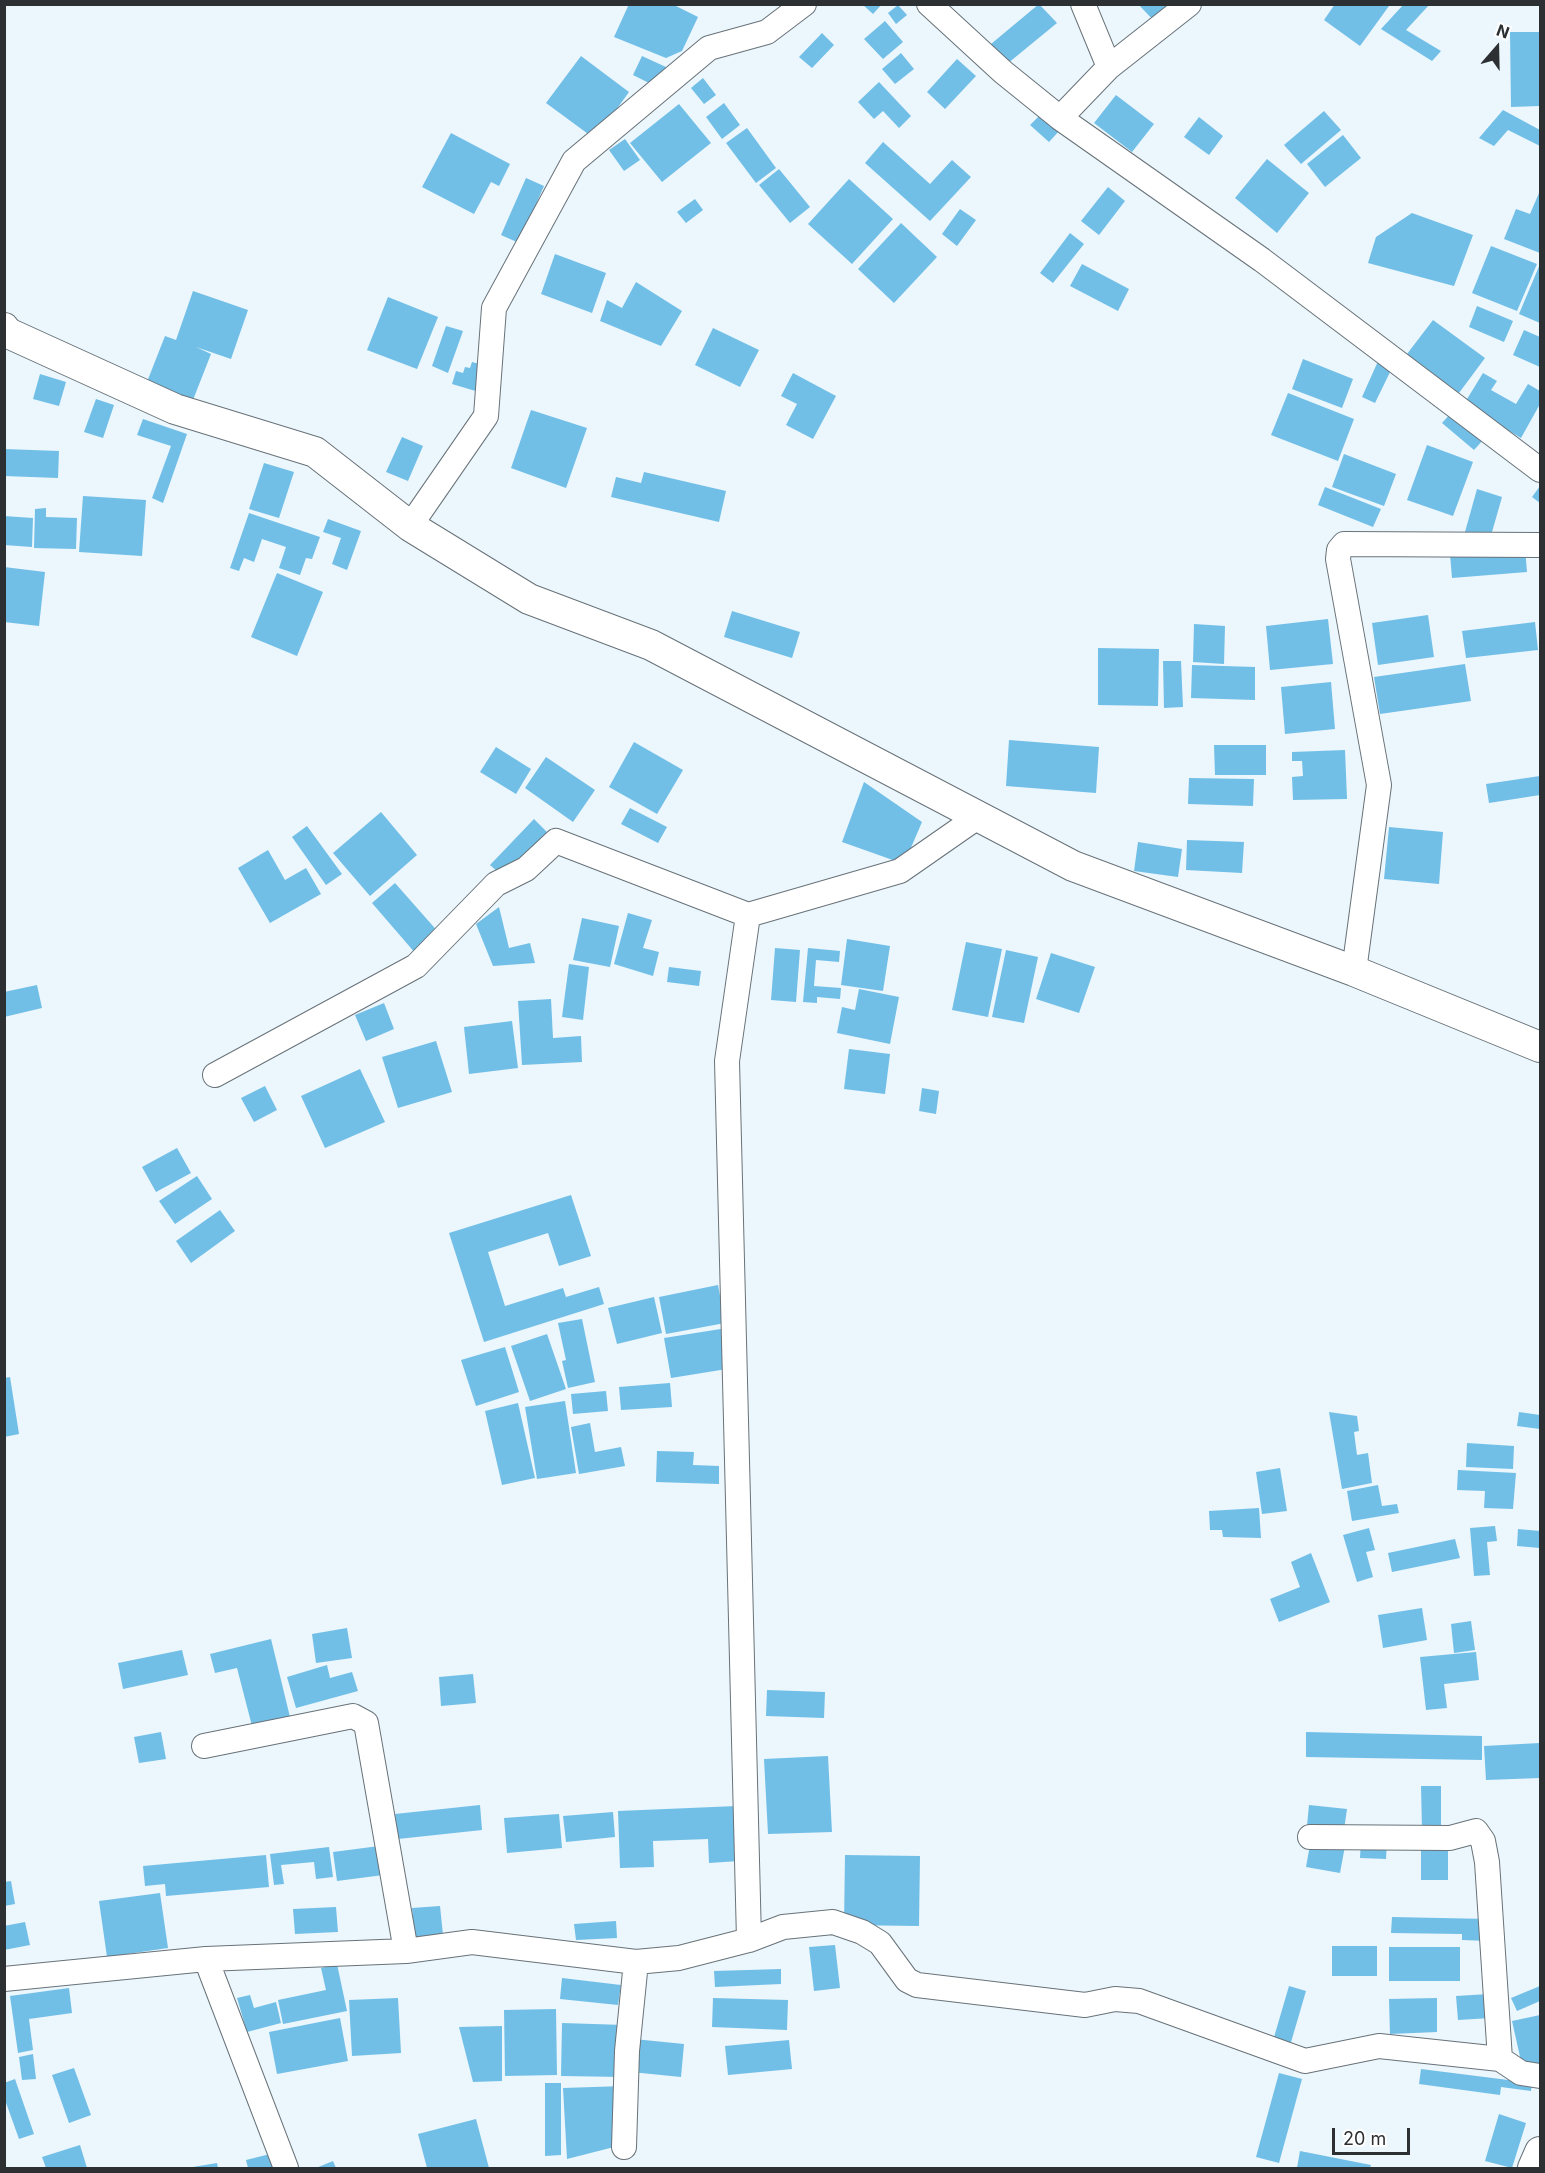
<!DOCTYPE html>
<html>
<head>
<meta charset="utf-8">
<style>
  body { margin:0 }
  #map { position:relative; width:1545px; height:2173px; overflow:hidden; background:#ebf6fd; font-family:Inter,sans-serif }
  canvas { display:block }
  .frame { position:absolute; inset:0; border:6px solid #2c3033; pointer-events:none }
  .north { position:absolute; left:1467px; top:18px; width:60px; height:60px; -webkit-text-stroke:4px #fff; paint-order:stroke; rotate:20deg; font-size:16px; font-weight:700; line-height:24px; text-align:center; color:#2c3033 }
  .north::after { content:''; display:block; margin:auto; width:21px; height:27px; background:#2c3033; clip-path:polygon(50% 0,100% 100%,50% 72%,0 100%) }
  .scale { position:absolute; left:1332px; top:2128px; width:78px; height:27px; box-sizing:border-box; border:3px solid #2c3033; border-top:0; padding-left:8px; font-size:18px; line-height:21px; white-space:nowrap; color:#2c3033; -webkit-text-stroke:4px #fff; paint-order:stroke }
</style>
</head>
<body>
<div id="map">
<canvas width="1545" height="2173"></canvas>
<div class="frame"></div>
<div class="north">N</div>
<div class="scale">20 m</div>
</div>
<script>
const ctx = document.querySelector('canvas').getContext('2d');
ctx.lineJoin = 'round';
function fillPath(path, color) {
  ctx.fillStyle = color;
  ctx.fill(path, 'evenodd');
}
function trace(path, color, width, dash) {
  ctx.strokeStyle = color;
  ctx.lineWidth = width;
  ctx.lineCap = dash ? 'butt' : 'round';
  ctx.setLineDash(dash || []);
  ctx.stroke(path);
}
fillPath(new Path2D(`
  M629,4H672L698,17L682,51L666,58L614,37Z
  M862,4H882L873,14Z
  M1039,4L1057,23L1007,64L991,44Z
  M1138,4H1174L1157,24Z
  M1335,4H1386L1389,6L1360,46L1324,20Z
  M1404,4H1430L1406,30L1441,51L1432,61L1381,29Z
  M898,5L907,15L896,24L888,13Z
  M885,21L903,42L883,59L864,39Z
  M1510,32H1540V106L1511,107Z
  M822,33L834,45L812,68L799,57Z
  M901,53L914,69L895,84L882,69Z
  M581,56L629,92L595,139L546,103Z
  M642,56L666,67L657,87L633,75Z
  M957,59L976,76L945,109L927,92Z
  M703,78L716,95L704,104L691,88Z
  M879,82L911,116L899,128L883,111L874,119L858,102Z
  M1116,95L1154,124L1132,152L1094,123Z
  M724,103L740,125L722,139L706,117Z
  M679,104L711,143L662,182L630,143Z
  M1503,110L1540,130V146L1508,130L1494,146L1479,138Z
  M1324,111L1341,130L1301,164L1284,145Z
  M1042,113L1060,130L1049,142L1030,125Z
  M1199,117L1223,136L1209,155L1184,137Z
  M747,128L776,168L756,183L726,143Z
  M451,133L510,164L499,186L491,182L474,214L422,187Z
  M1343,135L1361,158L1325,187L1307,164Z
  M625,139L640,160L624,171L609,150Z
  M883,142L930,184L952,160L971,177L930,221L865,163Z
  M1267,159L1309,193L1277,233L1235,198Z
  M779,169L810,207L790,223L759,185Z
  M526,178L544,186L519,243L501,235Z
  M849,179L893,219L852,264L808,224Z
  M1108,187L1125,201L1099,235L1081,221Z
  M1539,193L1540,194V253L1504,239L1516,209L1530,214Z
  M695,199L703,210L686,223L677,212Z
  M960,209L976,220L957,246L942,234Z
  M1412,213L1473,235L1454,286L1368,263L1376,237Z
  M901,223L937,257L894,303L858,269Z
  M1070,233L1084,244L1053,283L1040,273Z
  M1491,246L1537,264L1517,311L1472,293Z
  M555,254L606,273L592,313L541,294Z
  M1082,264L1129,289L1118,311L1070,286Z
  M1540,264V323L1519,314Z
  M636,282L682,311L661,346L600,321L607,300L622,308Z
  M193,291L248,310L231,359L196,347L211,354L191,405L145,387L165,336L176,340Z
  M388,297L438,317L417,369L367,350Z
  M1477,306L1513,321L1504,342L1469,327Z
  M1433,320L1485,358L1459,393L1407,354Z
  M446,326L463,331L448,373L432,366Z
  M713,328L759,350L740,387L695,365Z
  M1524,330L1540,337V367L1513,355Z
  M1303,359L1353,379L1342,408L1292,389Z
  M1379,359L1393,366L1375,403L1362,397Z
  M472,362L487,366L479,392L452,384L456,371L463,373L465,367L470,368Z
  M793,373L836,396L813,439L786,425L797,404L781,396Z
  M1483,373L1497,381L1491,390L1516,404L1528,384L1540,391V404L1521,438L1464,404Z
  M40,374L66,382L59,406L33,399Z
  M1288,393L1354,419L1338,461L1271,435Z
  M96,399L114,405L103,438L84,432Z
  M531,410L587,428L566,488L511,468Z
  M1451,413L1483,440L1474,450L1442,423Z
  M143,419L187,434L163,503L152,498L171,446L137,435Z
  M402,437L423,446L408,481L386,472Z
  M1427,445L1473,462L1453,516L1407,500Z
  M4,449L59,451L58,478L4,476Z
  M1344,454L1396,474L1384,506L1332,487Z
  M264,463L294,472L279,518L249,509Z
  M644,472L726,491L719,522L611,497L616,477L641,483Z
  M1540,486V503L1532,497Z
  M1325,487L1381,509L1373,527L1318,505Z
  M1477,489L1502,497L1490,539L1465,532Z
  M83,496L146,500L142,556L79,552Z
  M46,508V517L77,518L76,549L34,548L35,509Z
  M249,513L320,537L312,559L306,558L300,575L279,568L286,547L262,539L254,562L244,558L239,571L230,568Z
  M4,516L33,518L32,547L4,545Z
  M328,519L361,531L347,570L332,564L341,538L323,532Z
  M1525,548L1527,572L1452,578L1450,554Z
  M4,567L45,572L39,626L4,622Z
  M277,573L323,592L297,656L251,637Z
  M732,611L800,632L792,658L724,637Z
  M1428,615L1434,657L1378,665L1372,623Z
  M1328,619L1333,664L1270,670L1266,626Z
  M1535,622L1538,650L1466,658L1462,631Z
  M1194,624L1225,626L1224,664L1193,662Z
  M1098,648L1159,649L1158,706L1098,705Z
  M1163,661H1181L1183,707L1164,708Z
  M1465,664L1471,701L1380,714L1374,677Z
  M1192,665L1255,667V700L1191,698Z
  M1331,682L1335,729L1285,734L1281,687Z
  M1009,740L1099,747L1096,793L1006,786Z
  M634,742L683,770L657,814L609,787Z
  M1214,745H1266V775H1215Z
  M496,747L531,769L516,794L480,772Z
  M1345,750L1347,799L1293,800L1292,777L1303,776L1302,761H1292V752Z
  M546,757L595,790L573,822L525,788Z
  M1540,776V795L1489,803L1486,784Z
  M1189,778L1254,779L1253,806L1188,804Z
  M864,782L922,822L904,864L842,842Z
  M630,808L667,827L658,843L621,824Z
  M381,812L417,855L370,896L333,853Z
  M534,819L548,833L505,878L490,865Z
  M307,826L342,874L326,885L292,837Z
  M1389,827L1443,832L1439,884L1384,879Z
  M1187,840L1244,842L1242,873L1186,870Z
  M1138,842L1182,849L1178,877L1134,871Z
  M268,850L285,880L306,868L321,894L270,923L238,868Z
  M395,883L440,934L416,954L372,903Z
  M499,907L509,948L530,943L535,963L493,966L476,924Z
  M628,913L652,920L643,948L659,952L653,976L614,964Z
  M582,918L619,926L610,967L573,960Z
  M847,939L890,946L883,991L841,985Z
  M966,942L1002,949L988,1017L952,1010Z
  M775,948L800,950L796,1002L771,1000Z
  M808,948L840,951L839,962L816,960L814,986L841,988L840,999L817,997V1003L803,1002Z
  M1006,950L1038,957L1024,1023L992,1017Z
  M1051,953L1095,967L1079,1013L1036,999Z
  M569,964L589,967L583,1020L562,1017Z
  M669,967L701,971L699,986L667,982Z
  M37,985L42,1008L4,1017V992Z
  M859,989L899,997L890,1044L837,1033L842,1007L855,1010Z
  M551,999L553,1038L581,1036L582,1062L522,1065L518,1001Z
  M384,1003L394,1029L366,1041L355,1015Z
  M512,1021L518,1068L469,1074L464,1027Z
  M436,1041L452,1092L398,1108L382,1057Z
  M849,1049L890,1054L885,1094L844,1089Z
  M360,1069L385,1122L325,1148L301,1096Z
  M265,1086L277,1110L254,1122L241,1098Z
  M922,1088L939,1091L936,1114L919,1111Z
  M177,1148L191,1173L156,1192L142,1167Z
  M197,1176L212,1199L175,1224L159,1201Z
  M571,1195L591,1256L559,1266L548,1233L488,1252L505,1306L563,1288L566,1297L599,1287L604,1304L484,1342L449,1233Z
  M220,1210L235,1231L191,1263L176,1241Z
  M718,1285L725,1323L666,1334L659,1297Z
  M654,1297L662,1333L617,1344L608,1308Z
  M582,1319L595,1382L568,1388L562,1361L566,1360L558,1323Z
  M727,1328L733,1368L671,1378L664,1338Z
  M547,1334L566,1389L530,1401L511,1346Z
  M505,1347L519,1392L476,1406L461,1360Z
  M10,1377L19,1434L4,1437V1378Z
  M670,1383L672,1407L621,1410L619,1387Z
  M606,1391L608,1411L573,1414L571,1394Z
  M565,1401L576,1473L537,1479L525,1407Z
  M518,1403L535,1478L502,1485L485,1411Z
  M1329,1412L1357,1416L1359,1431L1354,1432L1357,1455L1368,1453L1372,1483L1342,1489Z
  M1519,1412L1540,1415V1429L1517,1426Z
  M590,1423L595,1452L621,1447L625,1466L579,1474L571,1427Z
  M1467,1443L1514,1446L1513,1469L1466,1467Z
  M657,1451L694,1452L693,1465L719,1466V1484L656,1482Z
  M1280,1468L1287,1511L1262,1514L1256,1472Z
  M1458,1470L1516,1473L1513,1509L1484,1508L1485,1491L1457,1490Z
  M1378,1485L1382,1506L1397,1504L1399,1513L1352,1521L1347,1491Z
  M1259,1508L1261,1538L1223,1537L1222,1530H1210L1209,1511Z
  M1495,1526L1497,1541L1487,1542L1490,1575L1474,1576L1470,1528Z
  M1369,1528L1375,1550L1366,1552L1373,1577L1357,1582L1343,1535Z
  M1518,1529L1540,1531V1548L1517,1546Z
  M1455,1539L1460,1558L1392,1572L1388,1553Z
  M1311,1553L1330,1602L1279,1622L1270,1599L1300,1587L1291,1562Z
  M1422,1608L1427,1640L1383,1648L1378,1615Z
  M1471,1621L1475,1650L1454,1653L1451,1624Z
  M347,1628L352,1658L316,1663L312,1634Z
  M271,1639L290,1717L252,1726L237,1668L215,1673L210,1654Z
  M182,1650L188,1675L123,1689L118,1663Z
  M1476,1652L1479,1680L1444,1684L1447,1708L1426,1710L1420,1657Z
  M327,1665L330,1678L352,1672L358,1691L296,1708L287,1677Z
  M473,1674L476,1703L441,1706L439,1677Z
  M767,1690L825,1692L824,1718L766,1716Z
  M161,1732L166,1759L139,1763L134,1737Z
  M1306,1732L1482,1736V1760L1306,1757Z
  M1540,1743V1778L1486,1780L1484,1746Z
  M828,1756L832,1832L768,1834L764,1759Z
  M1421,1786H1441V1830H1422Z
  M480,1805L482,1830L398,1839L395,1814Z
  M1309,1805L1347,1809L1344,1830L1307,1826Z
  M737,1806L739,1861L709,1863L708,1839L653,1841L654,1867L620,1868L618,1811Z
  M613,1812L615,1837L566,1842L563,1816Z
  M559,1814L562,1848L507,1853L504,1818Z
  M1311,1839L1345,1846L1340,1873L1306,1867Z
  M1361,1839L1387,1841L1386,1859L1360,1858Z
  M1421,1841H1448V1880H1421Z
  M387,1845L391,1874L337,1881L333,1852Z
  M329,1847L333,1877L316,1879L314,1862L281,1865L284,1884L274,1885L270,1854Z
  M266,1855L269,1887L166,1896L165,1884L145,1886L143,1866Z
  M845,1855L920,1856L919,1926L844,1925Z
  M11,1881L15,1904L4,1906V1882Z
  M160,1893L168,1948L107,1957L99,1901Z
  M440,1906L443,1935L415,1938L412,1908Z
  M336,1907L338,1932L295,1934L293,1909Z
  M1392,1917L1489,1919L1488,1941L1462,1940V1934L1391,1933Z
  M616,1921L617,1938L576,1940L574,1924Z
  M25,1922L30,1945L4,1950V1926Z
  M835,1945L840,1988L814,1991L809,1947Z
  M1332,1946H1377V1976H1332Z
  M1389,1947H1460V1981H1389Z
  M337,1964L347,2011L283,2024L278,2000L326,1990L321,1968Z
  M781,1969V1984L715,1987L714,1971Z
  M562,1978L621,1985L618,2005L560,1999Z
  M1289,1986L1306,1991L1289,2049L1272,2044Z
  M1540,1986V2001L1517,2011L1511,1998Z
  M69,1988L72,2013L29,2019L33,2050L18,2053L10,1996Z
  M1489,1994L1491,2018L1458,2020L1456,1996Z
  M250,1995L254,2008L276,2002L281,2023L247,2032L237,1998Z
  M398,1998L401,2053L352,2056L349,2000Z
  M713,1998L788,2000L787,2030L712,2027Z
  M1437,1998V2032L1390,2034L1389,1999Z
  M556,2009L557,2075L505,2076L504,2010Z
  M1540,2015V2066L1523,2070L1512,2021Z
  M340,2018L348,2061L277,2074L269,2032Z
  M562,2023L624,2025L623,2077L561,2076Z
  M502,2026V2081L473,2082L459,2027Z
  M634,2039L684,2044L681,2077L631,2072Z
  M789,2040L792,2069L728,2075L725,2046Z
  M33,2054L36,2079L22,2080L19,2057Z
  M74,2068L91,2115L69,2123L52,2075Z
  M1421,2069L1532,2083L1531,2091L1501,2087L1500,2095L1419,2084Z
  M1279,2073L1302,2079L1279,2163L1256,2157Z
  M15,2079L34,2134L19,2139L4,2097V2083Z
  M545,2083H561V2155L545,2156Z
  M624,2086L614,2147L567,2159L563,2088Z
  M1499,2114L1526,2123L1512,2168L1485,2161Z
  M476,2119L489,2168H427L418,2134Z
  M80,2145L87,2168H46L42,2157Z
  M1300,2151L1371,2165L1370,2168H1297Z
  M270,2154L274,2168H248L246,2160Z
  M333,2161L336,2168H316Z
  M217,2163L218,2168H193V2167Z`), '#71bfe7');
const minor = new Path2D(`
  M929,4L1003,72L1060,118L1109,67L1083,4
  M1109,67L1189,4
  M1060,118L1262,260L1540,470
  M410,526L486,416L494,308L574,161L709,48L767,32L804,4
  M1354,971L1379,785L1338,559L1339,550L1344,544L1540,545
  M215,1075L416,966L496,884L526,869L556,841L748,915
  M204,1746L353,1716L366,1723L406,1951
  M1310,1837L1450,1838L1476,1831L1483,1841L1487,1862L1500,2059
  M749,1940L727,1061L748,915L900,871L979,816
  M206,1959L406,1951L472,1942L636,1962L679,1958L749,1940L783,1927L833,1922L862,1932L880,1943L907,1980L917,1985L1085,2005L1115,1999L1139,2001L1305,2061L1379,2046L1500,2059L1521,2073L1540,2076
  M4,1979L206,1959L286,2168
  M624,2147L627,2051L636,1962`);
const tertiary = new Path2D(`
  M4,328L8,333L175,409L315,452L410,526L529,599L651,645L1073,866L1354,971L1540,1047
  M1533,2168L1540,2152`);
trace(minor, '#687278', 26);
trace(tertiary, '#687278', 32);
trace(minor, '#fff', 24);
trace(tertiary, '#fff', 30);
</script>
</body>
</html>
